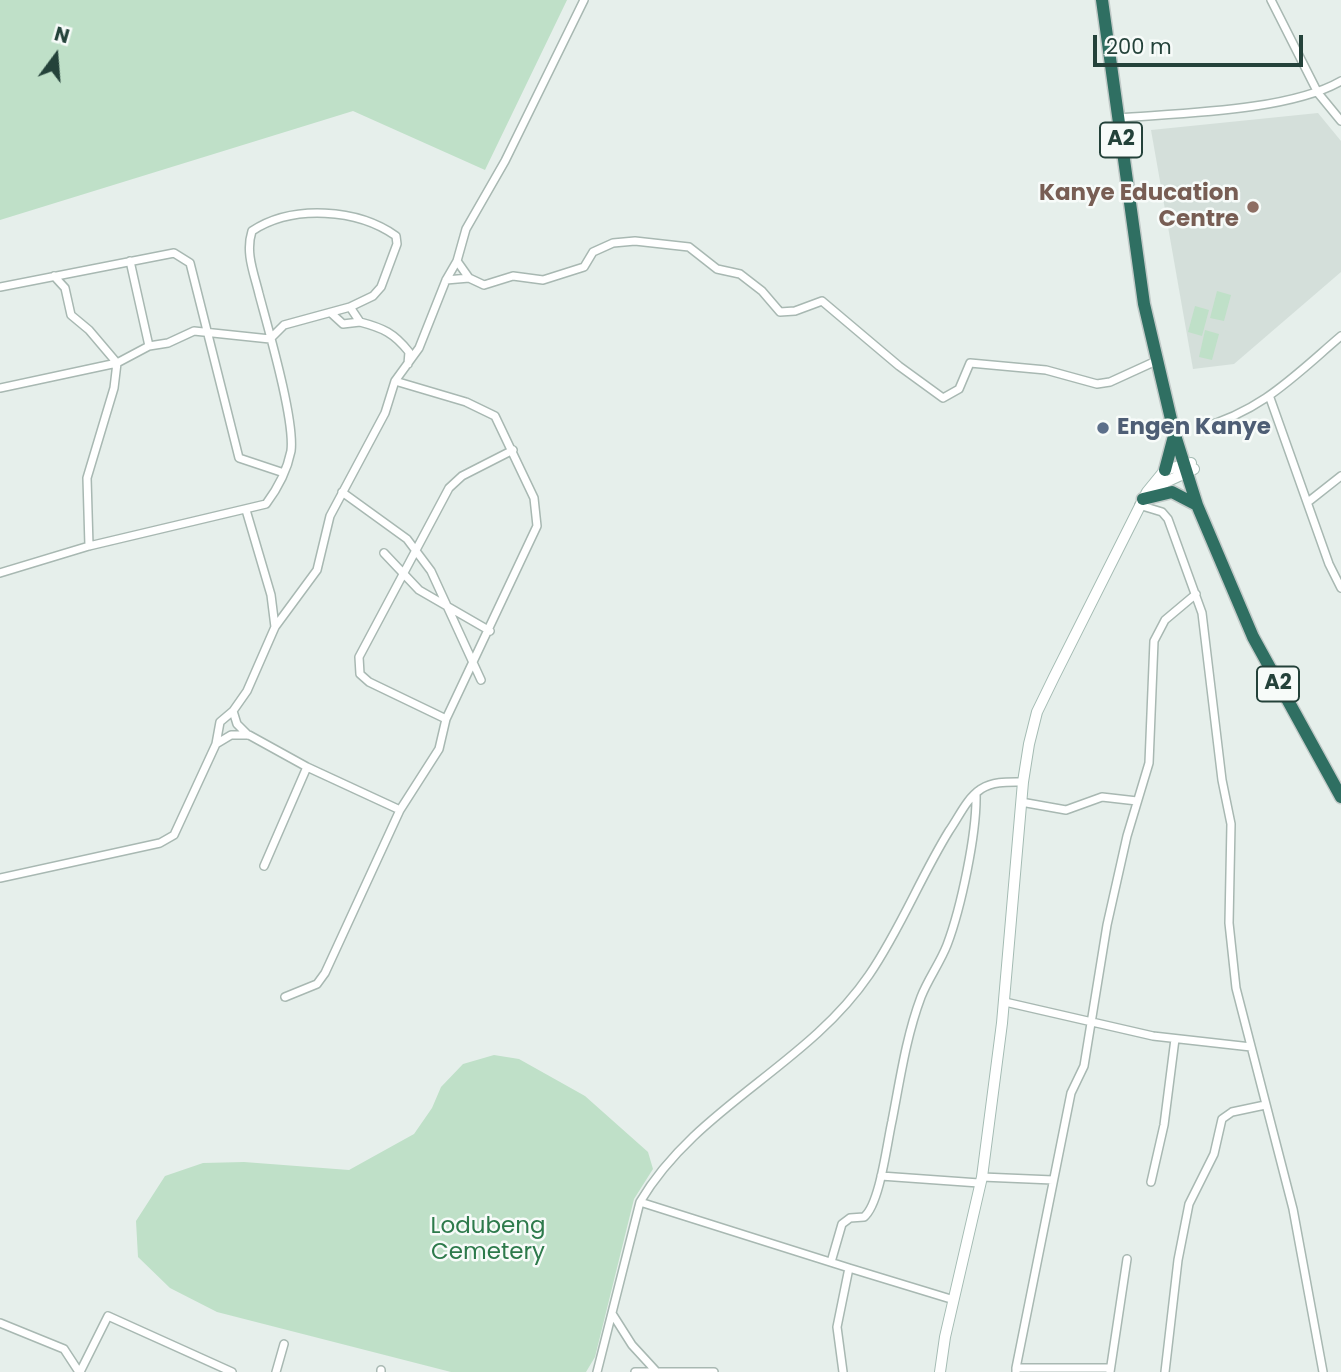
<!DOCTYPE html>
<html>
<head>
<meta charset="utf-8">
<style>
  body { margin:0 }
  #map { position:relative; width:1341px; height:1372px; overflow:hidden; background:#e6efeb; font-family:Poppins,sans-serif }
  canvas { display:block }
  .north { position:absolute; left:21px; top:21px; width:70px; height:70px; -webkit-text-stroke:5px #f7fbf9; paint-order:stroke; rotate:16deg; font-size:19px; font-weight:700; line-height:28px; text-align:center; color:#24423a }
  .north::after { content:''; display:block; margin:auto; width:24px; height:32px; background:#24423a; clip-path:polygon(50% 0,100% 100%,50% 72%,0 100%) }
  .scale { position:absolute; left:1093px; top:35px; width:210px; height:32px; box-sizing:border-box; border:4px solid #24423a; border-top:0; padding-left:9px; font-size:21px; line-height:24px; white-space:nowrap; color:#24423a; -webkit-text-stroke:5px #f7fbf9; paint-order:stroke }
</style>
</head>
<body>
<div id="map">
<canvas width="1341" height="1372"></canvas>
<div class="north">N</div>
<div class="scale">200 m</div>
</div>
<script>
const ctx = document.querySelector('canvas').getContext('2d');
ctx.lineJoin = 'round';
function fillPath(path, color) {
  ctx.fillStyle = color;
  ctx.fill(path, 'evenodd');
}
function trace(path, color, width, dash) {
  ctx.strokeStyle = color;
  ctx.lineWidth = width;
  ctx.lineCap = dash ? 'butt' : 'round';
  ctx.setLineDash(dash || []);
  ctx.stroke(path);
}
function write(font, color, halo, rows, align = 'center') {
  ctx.font = font + ' Poppins,sans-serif';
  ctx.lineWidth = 5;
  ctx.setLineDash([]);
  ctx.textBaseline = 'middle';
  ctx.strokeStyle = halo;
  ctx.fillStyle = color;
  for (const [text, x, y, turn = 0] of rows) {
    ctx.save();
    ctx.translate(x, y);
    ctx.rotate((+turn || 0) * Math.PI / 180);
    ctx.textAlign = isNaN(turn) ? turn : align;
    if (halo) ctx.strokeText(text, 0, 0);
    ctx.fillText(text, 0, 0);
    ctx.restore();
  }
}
fillPath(new Path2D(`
  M1318,113L1341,141V272L1234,364L1193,369L1151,130Z`), '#d4dfda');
fillPath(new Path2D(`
  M0,0H567L485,170L353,111L0,220Z
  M1217,291L1231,295L1224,321L1210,318Z
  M1195,306L1209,310L1202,336L1188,332Z
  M1205,330L1219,334L1212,360L1199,357Z
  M494,1055L519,1059L585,1096L648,1152L653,1169L634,1199L595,1357L586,1372H451L217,1312L170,1288L138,1257L136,1221L165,1176L203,1163L244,1162L349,1170L414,1134L432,1108L441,1087L463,1064Z`), '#bfe0c8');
const street = new Path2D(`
  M1271,0L1318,93L1341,121
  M1119,118C1181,113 1289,111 1341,81
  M457,261L469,278
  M54,276L65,288L71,315L89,330L117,363L114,388L87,478L89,546
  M446,280L469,278L484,285L513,276L543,280L584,267L593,252L613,243L635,241L689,247L717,269L740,274L762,291L780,312L795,311L822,301L899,366L943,398L959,389L970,363L1046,370L1097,384L1110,382L1156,361
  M0,287L174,253L190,263L239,458L284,473
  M350,307L360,322C383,328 394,333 409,352L408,364
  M331,313L343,324L360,322
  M0,388L117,363L149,346L130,261
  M1270,398L1329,564L1341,588
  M1200,428C1262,411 1294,376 1341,336
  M342,492L407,539L431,571L481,680
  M1308,502L1341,476
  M1139,505L1162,512L1168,519L1202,613L1222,780L1231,824L1229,923L1236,988L1293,1209L1323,1372
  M246,510L271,595L275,627
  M384,553L419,590L490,631
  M0,573L89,546L266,504C278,488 287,471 291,451C295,420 268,328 259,294C254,273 245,253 252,231C293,204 358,209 396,236L397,244L381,287L373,296L350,307L284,325L270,339L194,331L168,343L149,346
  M233,711L237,724L248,735
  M446,719L369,682L360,674L359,657L449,488L462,476L513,450
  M216,744L231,735H249L307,767L400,810
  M1021,802L1066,810L1102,797L1137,801
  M264,866L307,767
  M0,878L160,843L174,835L216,744L220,722L233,711L247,691L275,627L317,570L330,516L385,413L395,381L419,348L446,280L457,261L466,229L505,161L584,0
  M285,997L317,984L325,973L400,810L439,749L446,719L537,526L534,498L495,416L466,402L395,381
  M1005,1002L1153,1036L1251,1047
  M881,1176L979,1183
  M982,1177L1053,1180
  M1151,1182L1164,1125L1175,1039
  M640,1202L849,1268L837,1327L843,1372
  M831,1262L842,1224L850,1218L864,1217C880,1204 887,1143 892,1121C900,1080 906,1037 921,997C928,979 940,963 947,945C961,908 977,833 976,794
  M849,1268L954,1300
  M613,1315L632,1345L655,1370
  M0,1323L64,1349L79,1372
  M1016,1368L1071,1093L1084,1066L1107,925L1127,836L1149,763L1154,641L1165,620L1196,594
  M80,1372L108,1316L232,1372
  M276,1372L284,1344
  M381,1372V1370
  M597,1372L640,1202C696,1107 807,1066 869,975C900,930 920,878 949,831C959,817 966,799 981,789C994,781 1008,782 1023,782
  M635,1372H714
  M1016,1372V1368H1110
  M1110,1372L1127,1259
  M1165,1372L1178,1260L1189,1204L1214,1154L1222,1119L1232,1112L1265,1105`);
const secondary = new Path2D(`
  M1153,488L1194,469
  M940,1372L945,1337L982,1177L1002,1023L1023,782L1029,744L1037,712L1054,677L1147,492L1165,470L1191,463`);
const highway = new Path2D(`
  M1102,0L1144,304L1174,432L1197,505L1253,637L1341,797
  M1165,470L1174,436
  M1143,499L1172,492L1197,505`);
trace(street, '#a8b8b2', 10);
trace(secondary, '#a4bbb3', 12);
trace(highway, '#c2cac8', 15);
trace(street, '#fff', 7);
trace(secondary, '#fff', 10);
trace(highway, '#2f6f62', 12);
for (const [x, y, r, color] of [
  [1253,207,7,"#8d6e63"],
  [1103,428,7,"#5c6f8a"]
]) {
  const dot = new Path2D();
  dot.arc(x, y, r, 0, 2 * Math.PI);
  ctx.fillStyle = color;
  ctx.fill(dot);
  trace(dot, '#f7fbf9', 2.5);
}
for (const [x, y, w] of [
  [1121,140,42],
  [1278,684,42]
]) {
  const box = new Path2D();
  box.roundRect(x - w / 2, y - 17.5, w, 35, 5);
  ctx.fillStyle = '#f7fbf9';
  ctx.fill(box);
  trace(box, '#24423a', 2);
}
write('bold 21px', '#24423a', null, [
  ["A2",1121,140],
  ["A2",1278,684]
]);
write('bold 23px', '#785e54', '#f7fbf9', [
  ["Kanye Education",1239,194],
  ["Centre",1239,220]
], 'right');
write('bold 23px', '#4e5e75', '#f7fbf9', [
  ["Engen Kanye",1117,428]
], 'left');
write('23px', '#2d7a4b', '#f7fbf9', [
  ["Lodubeng",488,1227],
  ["Cemetery",488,1253]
]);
</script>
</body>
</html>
